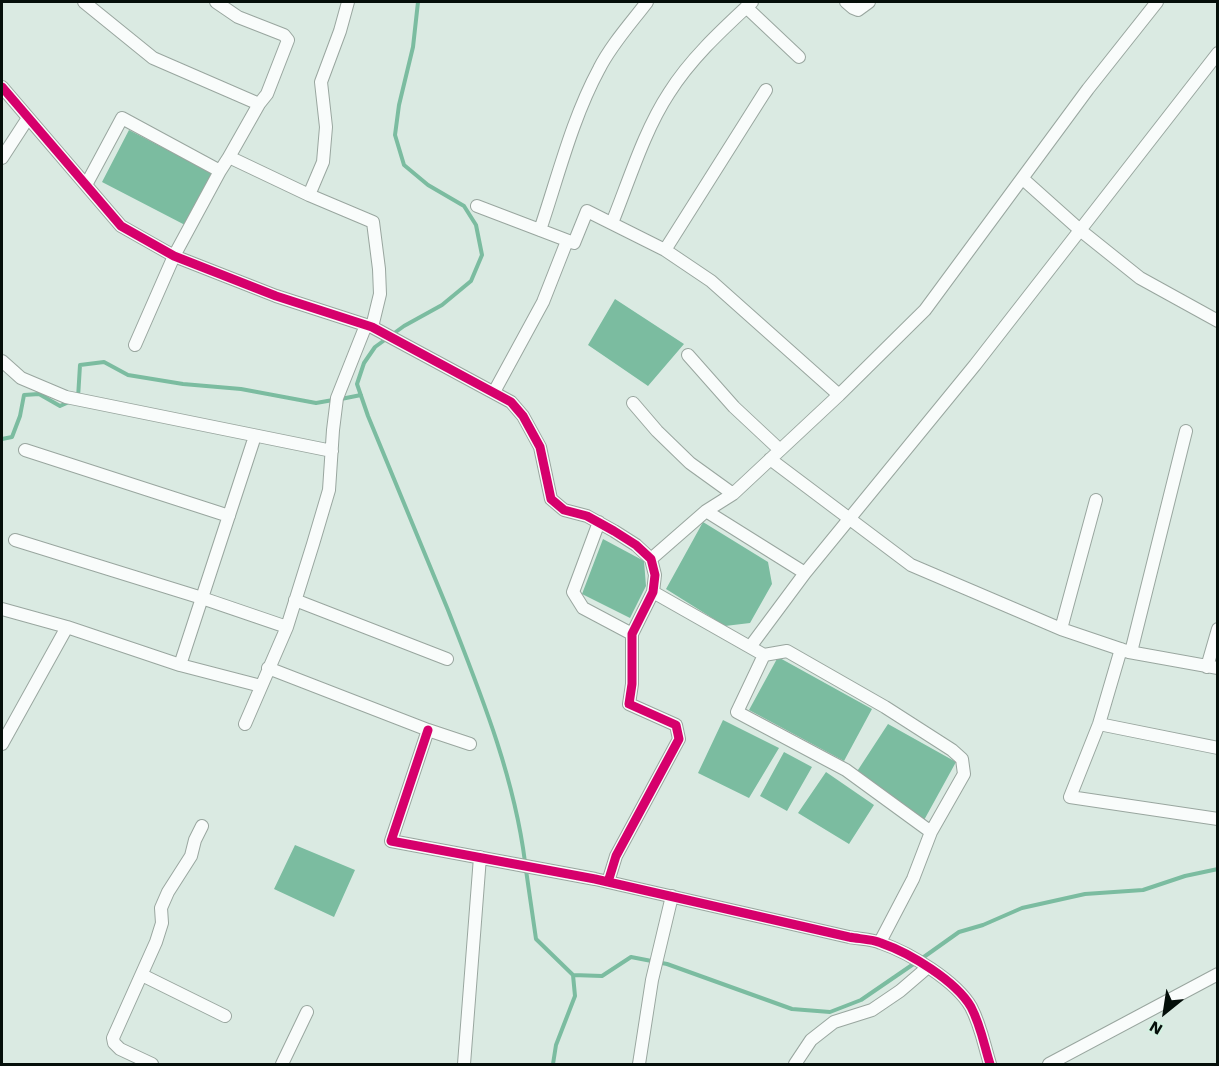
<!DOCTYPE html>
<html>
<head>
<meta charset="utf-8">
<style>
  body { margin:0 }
  #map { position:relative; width:1219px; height:1066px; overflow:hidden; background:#daeae2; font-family:"Work Sans",sans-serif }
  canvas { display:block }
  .frame { position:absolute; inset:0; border:3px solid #050f0a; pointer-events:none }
  .north { position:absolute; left:1135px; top:982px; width:60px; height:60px; -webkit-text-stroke:4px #d3f1e1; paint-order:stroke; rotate:210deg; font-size:16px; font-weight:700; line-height:24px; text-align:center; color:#050f0a }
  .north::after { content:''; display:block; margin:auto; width:21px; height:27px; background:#050f0a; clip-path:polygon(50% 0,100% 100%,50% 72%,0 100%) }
</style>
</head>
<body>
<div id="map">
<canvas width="1219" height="1066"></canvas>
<div class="frame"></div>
<div class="north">N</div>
</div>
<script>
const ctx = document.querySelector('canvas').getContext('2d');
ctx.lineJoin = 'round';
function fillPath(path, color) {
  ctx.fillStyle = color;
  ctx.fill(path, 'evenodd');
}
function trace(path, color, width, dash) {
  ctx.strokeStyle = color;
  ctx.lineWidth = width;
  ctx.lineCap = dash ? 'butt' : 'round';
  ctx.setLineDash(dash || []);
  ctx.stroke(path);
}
fillPath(new Path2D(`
  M129,130L212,173L185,225L102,182Z
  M615,299L684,344L648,386L588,345Z
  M703,522L768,562L772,584L750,623L725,626L666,589Z
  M603,539L644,561L646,586L630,618L582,594Z
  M778,657L872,709L844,761L749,710Z
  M723,720L779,748L749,798L698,773Z
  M888,724L956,762L923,822L856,773Z
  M784,752L812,767L787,811L760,796Z
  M826,772L874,805L849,844L798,813Z
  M295,845L355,870L334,917L274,889Z`), '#7bbca0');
trace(new Path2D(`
  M418,2L413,47L399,105L395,135L404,165L428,185L464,206L476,225L482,255L471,281L442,305L404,326L375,347L364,363L357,384L368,416C395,480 421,545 448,610C480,692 514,775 525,862
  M78,398L80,365L104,362L128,375L183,384L241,389L316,403L333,400
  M341,399L361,395
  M2,439L12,437L20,416L24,395L39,394L60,406L69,402
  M526,870L536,939L573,975L575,996L556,1045L553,1064
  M921,959L959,932L983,925L1022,908L1085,894L1143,890L1185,876L1218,869
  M573,975L602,976L631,957L667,964L792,1009L830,1012L861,1000L915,963`), '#7bbca0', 4);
const street = new Path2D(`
  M84,2L153,58L259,104
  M216,2L238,17L284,35L288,40L267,94L259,104L229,157
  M348,2L340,31L321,82L326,127L323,162L309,195L373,222L379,269L380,294L372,327
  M846,2L853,8L858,10L869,2
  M746,7L799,57
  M2,87L121,226L174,256L276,296L372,327L511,402L523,416L540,447L551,499L564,510L587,516L614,531L636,545L651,559L655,575L653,592L632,634V684L629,704L676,725L679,739L616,856L608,882
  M2,158L28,118
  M1023,179L1080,230L1140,278L1218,321
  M86,185L122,118L220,171
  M477,206L574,243L587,211L665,250L711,281L839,395
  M612,223C629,181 644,131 669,93C691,58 723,29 752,2
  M540,230C558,177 572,119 599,69C611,45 631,23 647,2
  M665,250L766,90
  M135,345L174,256L220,171L229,157L309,195
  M688,355L734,407L780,450
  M2,361L21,378L66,397L332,451
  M494,392L543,302L567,241
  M633,403L657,431L690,463L733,494
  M25,450L229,516
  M770,459L911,565L1061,629L1129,652L1218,668
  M706,511L805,573
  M599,522L573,592L583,608L632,634
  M15,540L202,598L287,627
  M651,559L706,511L733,494L839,395L925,310L1088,89L1157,2
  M653,592L764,655L787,651L885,707L952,750L962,759L964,774L931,832L913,879L880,942
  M295,600L447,659
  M2,609L67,627L180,665L261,686
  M1061,629L1096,500
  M750,647L805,573L975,365L1218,53
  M1121,649L1099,724L1070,797L1218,819
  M1131,652L1186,431
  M764,655L737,712L846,770L931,832
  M180,665L255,436
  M1207,667L1218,629
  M268,668L428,730L470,744
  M245,724L287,627L313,544L329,490L333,430L337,398L366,325
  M1099,724L1218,748
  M428,730L391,841L595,879L849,937C859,939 872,939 881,943C910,953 956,981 971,1007C981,1026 984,1045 990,1064
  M2,744L67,627
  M142,975L225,1016
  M152,1064L120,1049L114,1043L113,1038L156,942L162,923L161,908L168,892L191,856L195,840L202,826
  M282,1064L307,1012
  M464,1064L480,857
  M639,1064L652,980L672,896
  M795,1064L811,1040L834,1022L872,1010L900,991L928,967
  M1049,1064L1218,974`);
trace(street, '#99a69f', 14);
trace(street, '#f9fcfb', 12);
trace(new Path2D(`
  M2,87L121,226L174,256L276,296L372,327L511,402L523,416L540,447L551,499L564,510L587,516L614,531L636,545L651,559L655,575L653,592L632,634V684L629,704L676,725L679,739L616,856L608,882
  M428,730L391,841L595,879L849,937C859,939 872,939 881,943C910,953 956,981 971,1007C981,1026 984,1045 990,1064`), '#d6006c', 9);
</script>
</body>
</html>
